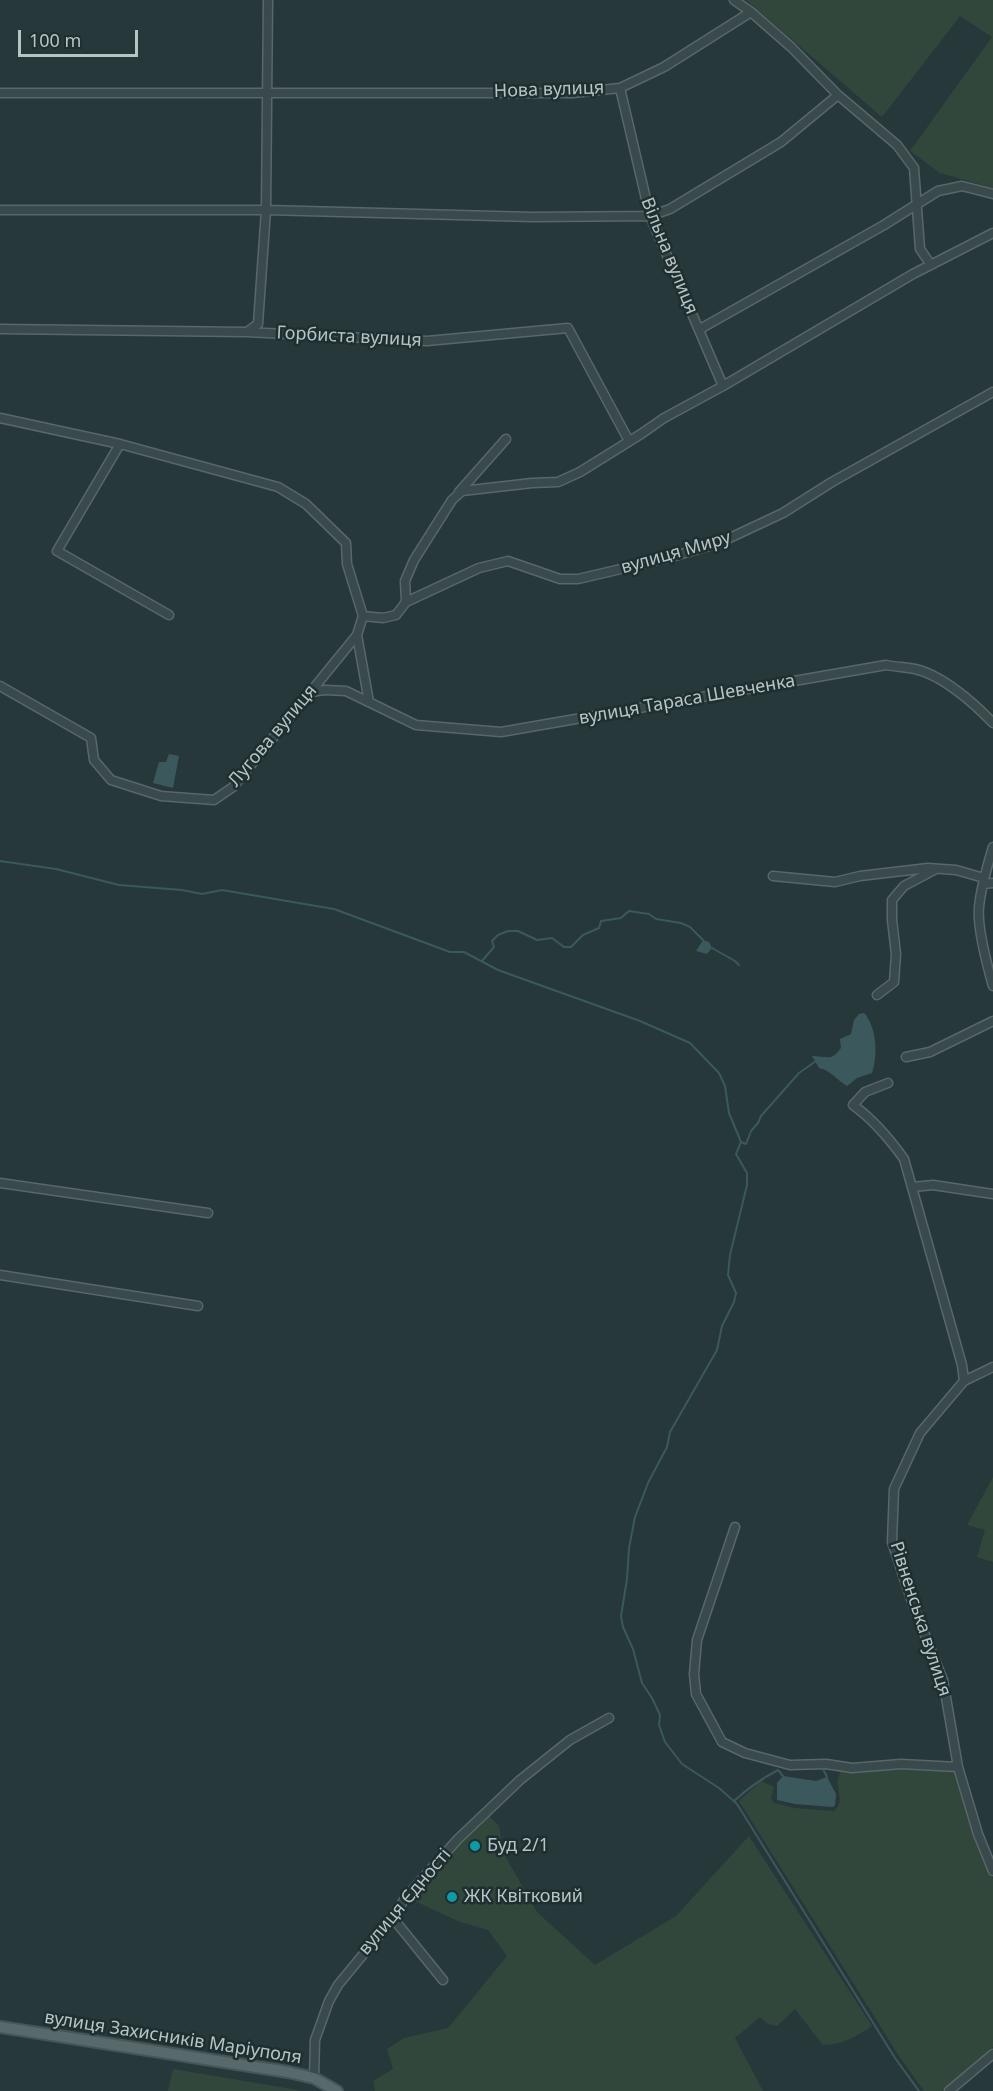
<!DOCTYPE html>
<html>
<head>
<meta charset="utf-8">
<style>
  body { margin:0 }
  #map { position:relative; width:993px; height:2091px; overflow:hidden; background:#26383a; font-family:"Noto Sans",sans-serif }
  canvas { display:block }
  .scale { position:absolute; left:18px; top:30px; width:120px; height:27px; box-sizing:border-box; border:3px solid #b6c4c6; border-top:0; padding-left:8px; font-size:18px; line-height:21px; white-space:nowrap; color:#b6c4c6; -webkit-text-stroke:4px #1f2e30; paint-order:stroke }
</style>
</head>
<body>
<div id="map">
<canvas width="993" height="2091"></canvas>
<div class="scale">100 m</div>
</div>
<script>
const ctx = document.querySelector('canvas').getContext('2d');
ctx.lineJoin = 'round';
function fillPath(path, color) {
  ctx.fillStyle = color;
  ctx.fill(path, 'evenodd');
}
function trace(path, color, width, dash) {
  ctx.strokeStyle = color;
  ctx.lineWidth = width;
  ctx.lineCap = dash ? 'butt' : 'round';
  ctx.setLineDash(dash || []);
  ctx.stroke(path);
}
function write(font, color, halo, rows, align = 'center') {
  ctx.font = font + ' "Noto Sans",sans-serif';
  ctx.lineWidth = 5;
  ctx.setLineDash([]);
  ctx.textBaseline = 'middle';
  ctx.strokeStyle = halo;
  ctx.fillStyle = color;
  for (const [text, x, y, turn = 0] of rows) {
    ctx.save();
    ctx.translate(x, y);
    ctx.rotate((+turn || 0) * Math.PI / 180);
    ctx.textAlign = isNaN(turn) ? turn : align;
    if (halo) ctx.strokeText(text, 0, 0);
    ctx.fillText(text, 0, 0);
    ctx.restore();
  }
}
fillPath(new Path2D(`
  M746,0H993V188L940,173L910,151L992,37L960,16L882,117Z
  M993,1477V1562L977,1557L985,1530L967,1525Z
  M902,1768L955,1770L983,1861L993,1879V2047L942,2091H924L899,2056L739,1801L761,1781L774,1787L771,1798L774,1803L794,1808L834,1811C843,1803 839,1796 838,1786C837,1781 839,1775 841,1770L852,1772Z
  M485,1812L499,1826L504,1854L537,1912L595,1965L676,1916L749,1836L872,2026C857,2036 842,2045 823,2045L795,2009L777,2026L768,2024L760,2017L735,2038L763,2091H375L373,2081L393,2069L387,2049L404,2038L448,2028L507,1956L488,1930L460,1922L406,1897Z
  M173,2069L292,2089L300,2091H168Z`), '#32473c');
fillPath(new Path2D(`
  M169,754L179,756L173,788L153,783L159,762H166Z
  M703,940L709,942L712,948L707,954L696,951Z
  M864,1013C877,1027 878,1056 872,1073L857,1078L847,1086C837,1080 830,1070 819,1068L812,1056C827,1056 831,1062 841,1048L840,1039L851,1034L854,1020L859,1014Z
  M783,1776L816,1781L827,1777L836,1794L835,1805L833,1807L795,1804L777,1800V1783Z`), '#3b595d');
trace(new Path2D(`
  M0,861L56,869L119,885L182,890L202,894L222,890L334,909L450,952H464L498,970L640,1021L690,1043L719,1073L725,1086L729,1113L741,1142L736,1154L747,1173V1185L730,1255L728,1275L736,1293L734,1302L722,1326L717,1350L670,1432L667,1447L648,1483L635,1517L629,1548L627,1579L621,1616L623,1627L633,1649L642,1683L652,1698L660,1715L659,1725L665,1742L682,1764L719,1788L737,1804L895,2058L919,2091
  M712,948L735,961L739,965
  M482,961L494,947L492,941L498,935L508,931H518L537,940L552,938L564,947H571L583,935L599,928L601,921L621,918L629,911L649,914L656,919L681,923L690,927L703,940
  M741,1142L746,1144L751,1131L758,1123L761,1116L799,1073L816,1061
  M824,1771L827,1777
  M734,1801C748,1788 761,1779 778,1770L783,1776`), '#3b595d', 2);
const minor = new Path2D(`
  M734,0L751,12
  M620,88L650,216L723,386
  M0,93H573L620,88L664,67L751,12L791,47L838,95L897,145L914,168L920,249L931,265
  M0,210H266L533,217L650,216L670,209L781,142L838,95
  M0,329L246,332L427,341L568,328L629,441
  M700,329L884,225L938,191L962,186L993,194
  M247,332L258,324L266,210L268,0
  M0,418L120,444L278,487L306,504L346,543L347,564L363,616L357,635L369,702
  M120,444L57,551L169,615
  M459,492L506,439
  M406,602L479,568L508,561L560,579H578L668,558L719,543L783,513L832,482L993,392
  M363,616L383,618L396,615L406,602L405,581L414,560L452,500L462,491L532,483L558,482L580,472L641,434L664,418L723,386L913,274L993,233
  M0,686L91,738L94,760L111,780L161,796L214,800L233,787L357,635
  M310,692L325,690L346,691L416,725L501,732L886,665C895,667 905,667 915,669C942,675 974,703 993,723
  M993,847C987,867 981,886 979,907C977,928 987,965 993,986
  M773,876L835,882L860,876L928,868L956,870L984,878
  M983,884L993,883
  M877,995L894,982L896,954L892,920V900L904,886L936,869
  M906,1057L930,1052L993,1021
  M888,1083L865,1092L853,1105C874,1120 889,1138 904,1159L962,1365L964,1381
  M0,1183L208,1213
  M913,1187L933,1185L993,1194
  M0,1275L198,1306
  M993,1367L964,1381L920,1433L894,1489L892,1542L913,1605L943,1680L958,1767L978,1834L993,1871
  M735,1527L697,1640L694,1674L696,1694L722,1742L745,1753L790,1765L826,1764L852,1768L901,1764L958,1767
  M392,1917L443,1980
  M314,2078L315,2040L329,2001L338,1985L385,1928L406,1897L458,1839L520,1780L570,1740L609,1718
  M949,2091L993,2054`);
const major = new Path2D(`
  M0,2027L288,2072L314,2078L337,2091`);
trace(minor, '#586769', 11);
trace(major, '#465557', 14);
trace(minor, '#3a494b', 8);
trace(major, '#58696b', 10);
for (const [x, y, r, color] of [
  [475,1846,6,"#0f9aa8"],
  [452,1897,6,"#0f9aa8"]
]) {
  const dot = new Path2D();
  dot.arc(x, y, r, 0, 2 * Math.PI);
  ctx.fillStyle = color;
  ctx.fill(dot);
  trace(dot, '#1f2e30', 2);
}
write('18px', '#b6c4c6', '#1f2e30', [
  ["Нова вулиця",549,90,-2],
  ["Вільна вулиця",669,256,68],
  ["Горбиста вулиця",349,337,3],
  ["вулиця Миру",676,553,-16],
  ["вулиця Тараса Шевченка",687,700,-10],
  ["Лугова вулиця",273,736,-50],
  ["Рівненська вулиця",920,1619,72],
  ["вулиця Єдності",405,1902,-50],
  ["вулиця Захисників Маріуполя",173,2038,9]
]);
write('18px', '#b6c4c6', '#1f2e30', [
  ["Буд 2/1",487,1846],
  ["ЖК Квітковий",464,1897]
], 'left');
</script>
</body>
</html>
